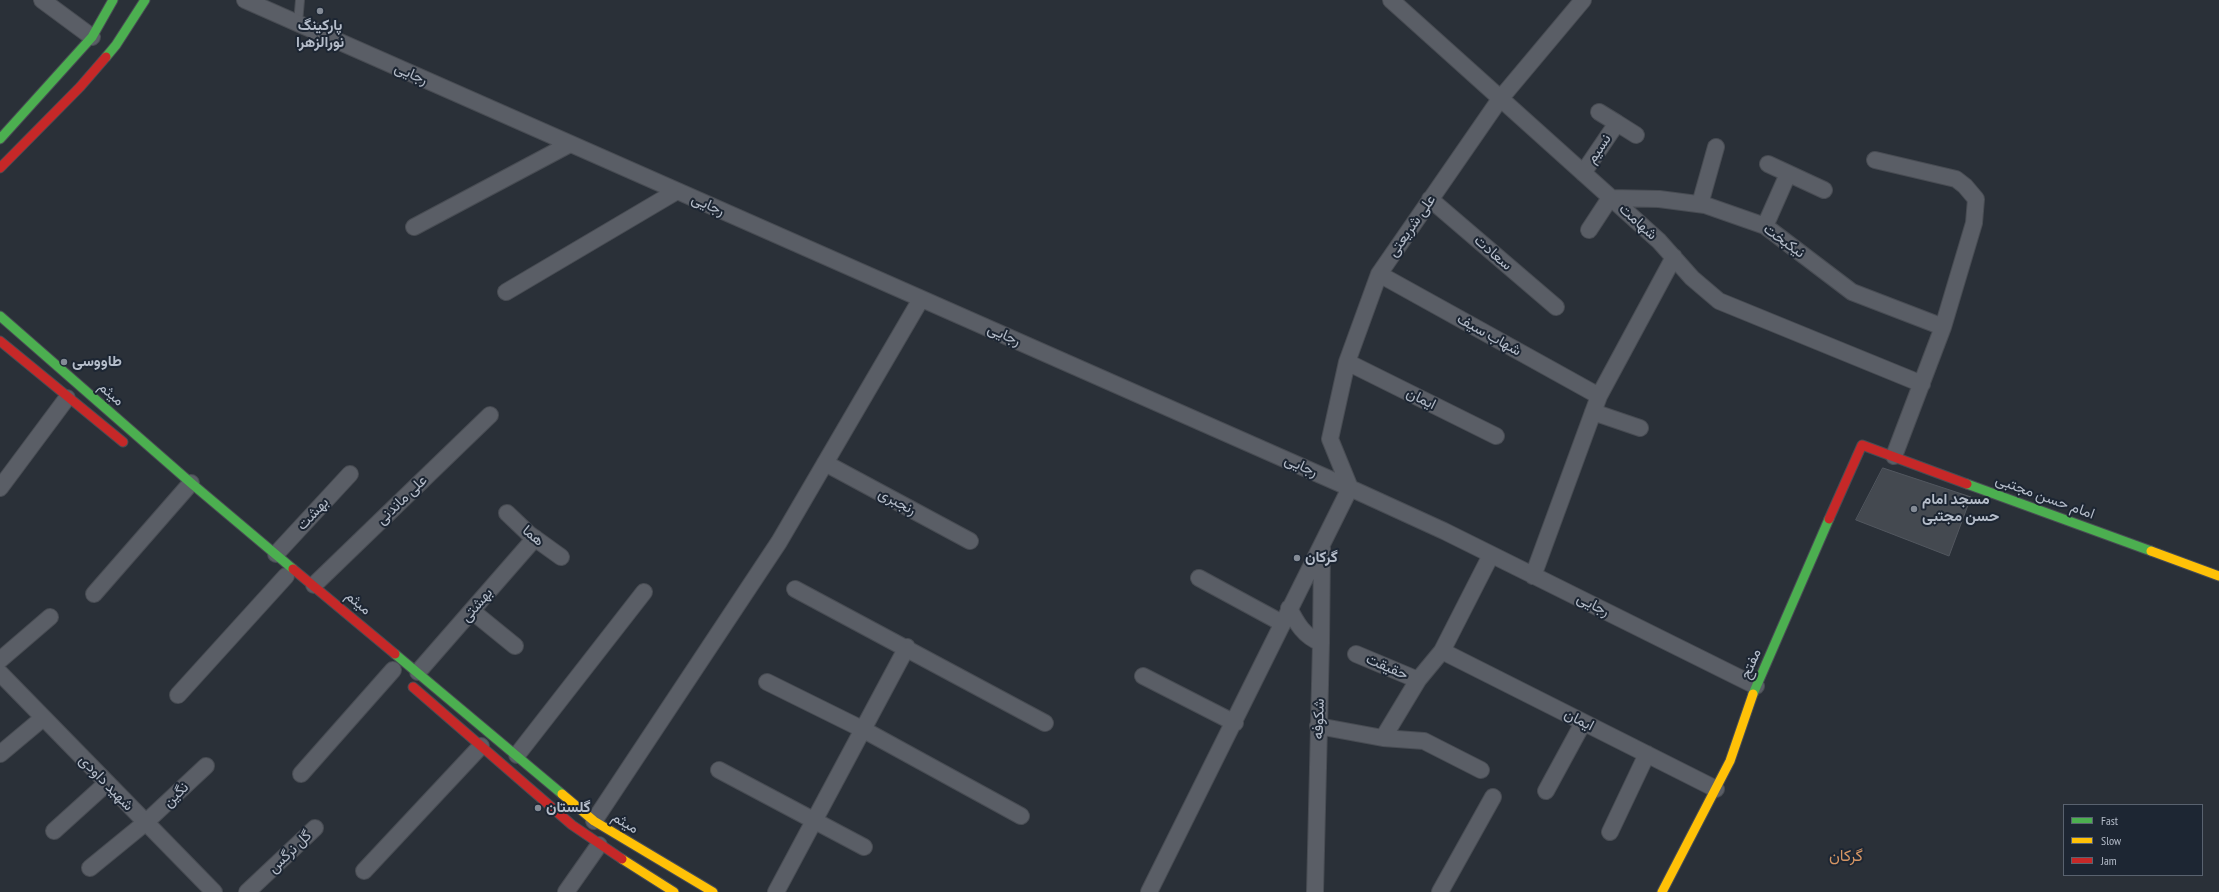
<!DOCTYPE html>
<html>
<head>
<meta charset="utf-8">
<style>
  body { margin:0 }
  #map { position:relative; width:2219px; height:892px; overflow:hidden; background:#2a3038; font-family:"PT Sans Narrow",sans-serif }
  canvas { display:block }
  .legend { position:absolute; left:2063px; top:804px; width:140px; height:72px; box-sizing:border-box; background:#1d2633; border:1px solid #59626f; margin:0; padding:5px 7px; list-style:none; font-size:12px; color:#b4bcc9 }
  .legend li { display:flex; align-items:center; gap:8px; height:20px }
  .legend b { width:20px; border:1px solid #59626f }
</style>
</head>
<body>
<div id="map">
<canvas width="2219" height="892"></canvas>
<ul class="legend">
<li><b style="height:5px;background:#4caf50"></b>Fast</li>
<li><b style="height:5px;background:#ffc107"></b>Slow</li>
<li><b style="height:5px;background:#c62828"></b>Jam</li>
</ul>
</div>
<script>
const ctx = document.querySelector('canvas').getContext('2d');
ctx.lineJoin = 'round';
function fillPath(path, color) {
  ctx.fillStyle = color;
  ctx.fill(path, 'evenodd');
}
function trace(path, color, width, dash) {
  ctx.strokeStyle = color;
  ctx.lineWidth = width;
  ctx.lineCap = dash ? 'butt' : 'round';
  ctx.setLineDash(dash || []);
  ctx.stroke(path);
}
function write(font, color, halo, rows, align = 'center') {
  ctx.font = font + ' "PT Sans Narrow",Vazirmatn,sans-serif';
  ctx.lineWidth = 4;
  ctx.setLineDash([]);
  ctx.textBaseline = 'middle';
  ctx.strokeStyle = halo;
  ctx.fillStyle = color;
  for (const [text, x, y, turn = 0] of rows) {
    ctx.save();
    ctx.translate(x, y);
    ctx.rotate((+turn || 0) * Math.PI / 180);
    ctx.textAlign = isNaN(turn) ? turn : align;
    if (halo) ctx.strokeText(text, 0, 0);
    ctx.fillText(text, 0, 0);
    ctx.restore();
  }
}
const building = new Path2D(`
  M1883,468L1971,497L1949,556L1856,520Z`);
fillPath(building, '#444950');
trace(building, '#52575f', 1);
const lane = new Path2D(`
  M298,23L300,0`);
const street = new Path2D(`
  M42,0L92,37
  M245,0L1350,488L1444,531L1756,686
  M1391,0L1659,241L1692,278L1719,301L1922,384
  M1617,123L1636,135
  M1875,160L1956,179L1965,186L1976,199L1974,223L1943,327L1894,456
  M1768,164L1824,190
  M1583,173L1617,123L1599,112
  M1430,199L1556,307
  M1700,204L1716,147
  M1765,226L1788,174
  M414,227L570,144
  M1589,230L1610,198L1659,199L1705,205L1765,226L1852,292L1943,327
  M1379,274L1599,396
  M506,292L677,191
  M1347,362L1496,436
  M1593,412L1640,428
  M825,463L970,541
  M0,488L67,398
  M1350,488L1330,439L1347,362L1379,274L1500,99L1583,0
  M507,513L529,534L561,557
  M276,554L350,474
  M1533,576L1599,396L1674,257
  M1199,578L1282,623
  M314,585L490,415
  M795,589L1045,723
  M94,594L191,483
  M1289,608C1297,624 1304,636 1321,643
  M472,611L515,646
  M1442,651L1716,789
  M1356,654L1418,680
  M0,660L50,617
  M418,672L535,538
  M0,673L214,892
  M1143,676L1235,723
  M767,682L864,730L1021,816
  M178,695L286,576
  M1318,726L1383,738
  M0,754L43,718
  M517,755L644,592
  M719,770L864,847
  M1481,770L1424,741L1383,738L1418,680L1442,651L1491,555
  M301,774L393,670
  M1546,791L1583,723
  M594,821L779,542L921,299
  M54,831L107,783
  M1610,832L1647,754
  M90,868L145,823L206,766
  M364,871L481,746
  M247,892L315,828
  M566,892L599,845
  M776,892L907,647
  M1149,892L1350,488
  M1315,892L1321,643L1322,548
  M1440,892L1493,797`);
const fast = new Path2D(`
  M106,57L116,45L145,0
  M0,139L92,37L113,0
  M0,316L191,483L293,569
  M1967,484L2151,551
  M395,654L562,794
  M1753,694L1829,519`);
const slow = new Path2D(`
  M2151,551L2219,576
  M562,794L594,821L713,892
  M622,859L674,892
  M1662,892L1730,761L1753,694`);
const jam = new Path2D(`
  M0,168L80,87L106,57
  M0,341L123,442
  M1829,519L1862,445L1967,484
  M293,569L395,654
  M413,687L572,825L622,859`);
trace(lane, '#484c53', 10);
trace(street, '#484c53', 18);
trace(fast, '#484c53', 11);
trace(slow, '#484c53', 11);
trace(jam, '#484c53', 11);
trace(lane, '#5a5e66', 8);
trace(street, '#5a5e66', 16);
trace(fast, '#4caf50', 9);
trace(slow, '#ffc107', 9);
trace(jam, '#c62828', 9);
for (const [x, y, r, color] of [
  [320,11,4,"#848b96"],
  [64,362,4,"#848b96"],
  [1914,509,4,"#848b96"],
  [1297,558,4,"#848b96"],
  [538,808,4,"#848b96"]
]) {
  const dot = new Path2D();
  dot.arc(x, y, r, 0, 2 * Math.PI);
  ctx.fillStyle = color;
  ctx.fill(dot);
  trace(dot, '#1d2633', 1.5);
}
write('bold 15px', '#b4bcc9', '#1d2633', [
  ["پارکینگ",320,26,"center"],
  ["نورالزهرا",320,43,"center"],
  ["طاووسی",72,362],
  ["مسجد امام",1922,500],
  ["حسن مجتبی",1922,517],
  ["گرکان",1305,558],
  ["گلستان",546,808]
], 'left');
write('15px', '#b4bcc9', '#1d2633', [
  ["رجایی",411,74,24],
  ["نسیم",1599,149,-56],
  ["رجایی",708,205,24],
  ["شهامت",1638,222,42],
  ["علی شریعتی",1412,226,-55],
  ["نیکبخت",1784,241,36],
  ["سعادت",1493,253,41],
  ["رجایی",1004,335,24],
  ["شهاب سیف",1489,335,29],
  ["میثم",111,394,41],
  ["ایمان",1421,399,26],
  ["رجایی",1301,466,24],
  ["امام حسن مجتبی",2045,497,20],
  ["علی ماندنی",402,500,-44],
  ["رنجبری",897,502,28],
  ["بهشت",313,514,-47],
  ["هما",533,536,39],
  ["میثم",358,603,40],
  ["بهشتی",477,605,-49],
  ["رجایی",1593,605,27],
  ["مفتح",1751,664,-67],
  ["حقیقت",1387,667,23],
  ["شکوفه",1319,719,-88],
  ["ایمان",1579,720,27],
  ["شهید داودی",106,783,46],
  ["نگین",176,795,-44],
  ["میثم",625,823,31],
  ["گل نرگس",290,852,-44]
]);
write('16px', '#d59563', '#1d2633', [
  ["گرکان",1846,856]
]);
</script>
</body>
</html>
